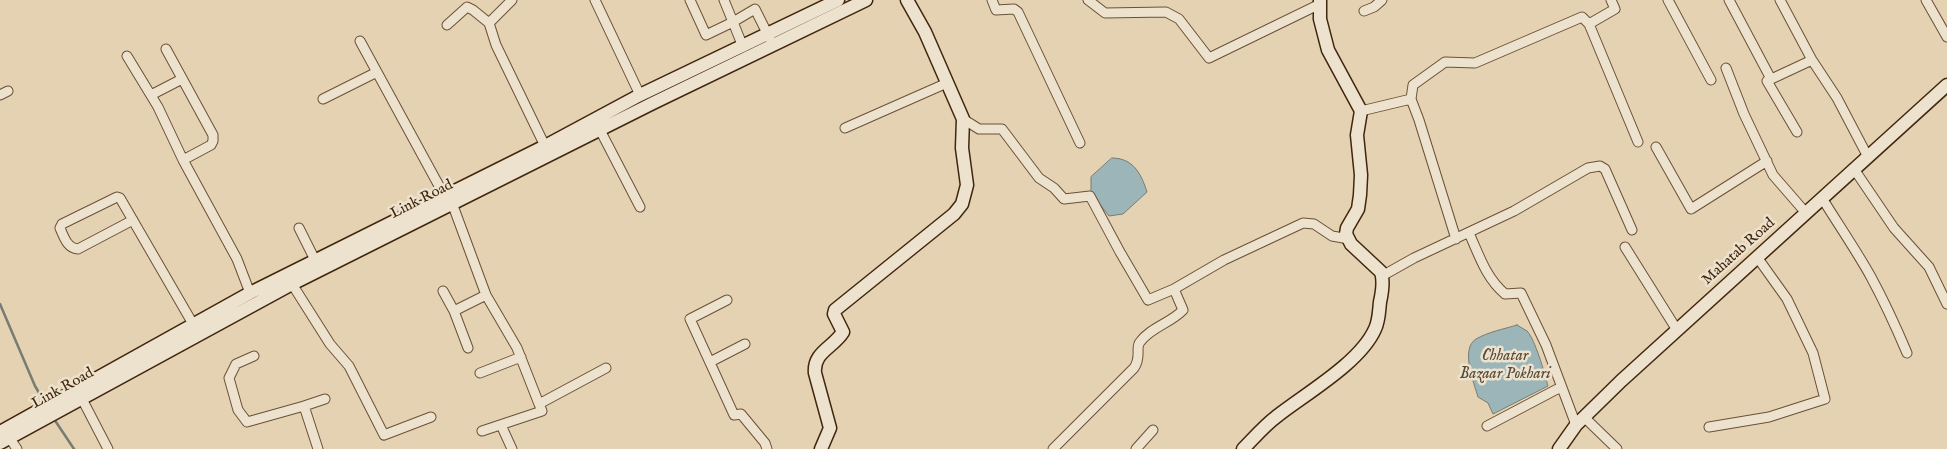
<!DOCTYPE html>
<html>
<head>
<meta charset="utf-8">
<style>
  body { margin:0 }
  canvas { display:block; background:#e4d2b3 }
</style>
</head>
<body>
<canvas width="1947" height="449"></canvas>
<script>
const ctx = document.querySelector('canvas').getContext('2d');
ctx.lineJoin = 'round';
function fillPath(path, color) {
  ctx.fillStyle = color;
  ctx.fill(path, 'evenodd');
}
function trace(path, color, width, dash) {
  ctx.strokeStyle = color;
  ctx.lineWidth = width;
  ctx.lineCap = dash ? 'butt' : 'round';
  ctx.setLineDash(dash || []);
  ctx.stroke(path);
}
function write(font, color, halo, rows, align = 'center') {
  ctx.font = font + ' "IM FELL English",serif';
  ctx.lineWidth = 5;
  ctx.setLineDash([]);
  ctx.textBaseline = 'middle';
  ctx.strokeStyle = halo;
  ctx.fillStyle = color;
  for (const [text, x, y, turn = 0] of rows) {
    ctx.save();
    ctx.translate(x, y);
    ctx.rotate((+turn || 0) * Math.PI / 180);
    ctx.textAlign = isNaN(turn) ? turn : align;
    if (halo) ctx.strokeText(text, 0, 0);
    ctx.fillText(text, 0, 0);
    ctx.restore();
  }
}
const water = new Path2D(`
  M1112,158C1133,158 1141,173 1147,192L1123,214L1109,216L1091,193V177Z
  M1517,325C1520,327 1524,329 1527,331C1535,339 1545,374 1548,386L1493,414L1488,403L1478,397C1474,383 1460,349 1476,339C1488,332 1504,329 1517,325Z`);
fillPath(water, '#9bb5b8');
trace(water, '#777c74', 1);
trace(new Path2D(`
  M0,304L35,386L45,403
  M54,419L74,449`), '#777c74', 2.5);
const street = new Path2D(`
  M595,0L640,95
  M690,0L706,35L733,22L743,47
  M724,0L733,22L755,9L770,39
  M992,0L996,10L1014,9L1018,12L1080,143
  M1088,0L1105,13L1166,12L1179,19L1209,58L1320,4
  M1611,0L1615,9L1589,24L1638,142
  M1668,0L1711,80
  M1729,0L1771,79
  M1780,0L1812,60
  M1926,0L1947,37
  M1364,11L1374,7L1382,0
  M489,23L512,0
  M447,25L467,7L473,10L489,23L496,45L545,146
  M360,41L444,195L452,203L486,295L517,348L539,404L606,368
  M166,49L213,135V141L211,145L183,160
  M127,56L158,107L183,160L237,259L250,293
  M1726,68L1744,114L1773,175L1806,213
  M0,95L8,91
  M151,95L182,79
  M323,99L377,72
  M1411,99L1413,85L1445,62L1475,63L1582,17L1589,24
  M1361,111L1411,99L1419,120L1456,239
  M963,119L979,129H1002L1039,178L1054,188L1064,199L1090,196L1120,252L1148,300L1174,289
  M845,128L947,83
  M600,130L640,207
  M1797,132L1767,81L1812,60L1837,98L1868,157
  M1656,147L1691,209L1767,161
  M1854,169L1894,228L1929,267L1947,304
  M1822,198C1838,224 1856,250 1871,277C1884,301 1896,327 1907,353
  M133,220L78,249C67,248 64,237 60,228L62,224L117,197L120,198L193,324
  M299,228L315,260
  M1469,233C1479,255 1486,278 1505,294L1521,293L1546,345L1576,425
  M1625,247L1677,330
  M1382,276L1414,258L1514,211L1588,168L1600,166L1605,169L1632,230
  M292,284L330,344L349,366L384,435L431,417
  M443,291L454,311
  M727,300L690,319L734,415L741,414L765,443L767,449
  M468,348L454,311L486,295
  M254,356L236,364L229,378L238,410L247,422L304,406
  M710,362L745,344
  M480,373L521,357
  M81,397L108,449
  M1584,417L1617,449
  M501,425L512,449
  M1487,426L1561,387
  M1709,427L1769,417L1825,399L1813,353L1787,299L1757,257
  M482,431L542,411L539,404
  M9,437L17,449
  M318,449L304,406L325,399
  M1053,449L1134,368C1142,356 1135,348 1140,342C1151,327 1171,323 1183,310L1174,289L1224,260L1303,223L1314,224L1332,236L1349,239
  M1136,449L1153,430`);
const secondary = new Path2D(`
  M0,432L250,293L545,146L640,95L838,0
  M0,443L292,284L653,103L866,0
  M821,449L830,428L815,373C813,352 833,348 843,332L834,314L835,310L954,214L962,204L967,185L962,148L963,119L925,32L907,0
  M1243,449C1254,438 1264,426 1276,417C1305,394 1360,363 1375,329C1379,321 1379,311 1380,302C1382,293 1384,281 1381,272L1351,244L1346,234L1347,228L1358,209L1360,195L1361,175L1357,135L1361,111L1328,50L1320,19V0
  M1559,449L1576,425L1621,381L1947,85`);
trace(street, '#6a5136', 11);
trace(secondary, '#42260d', 15);
trace(street, '#ede2ce', 9);
trace(secondary, '#ede2ce', 12);
write('15px', '#42260d', '#ede2ce', [
  ["Link Road",422,200,-27],
  ["Mahatab Road",1739,252,-42],
  ["Link Road",63,389,-29]
]);
write('italic 16px', '#584a38', '#ede2ce', [
  ["Chhatar",1505,357],
  ["Bazaar Pokhari",1505,375]
]);
</script>
</body>
</html>
